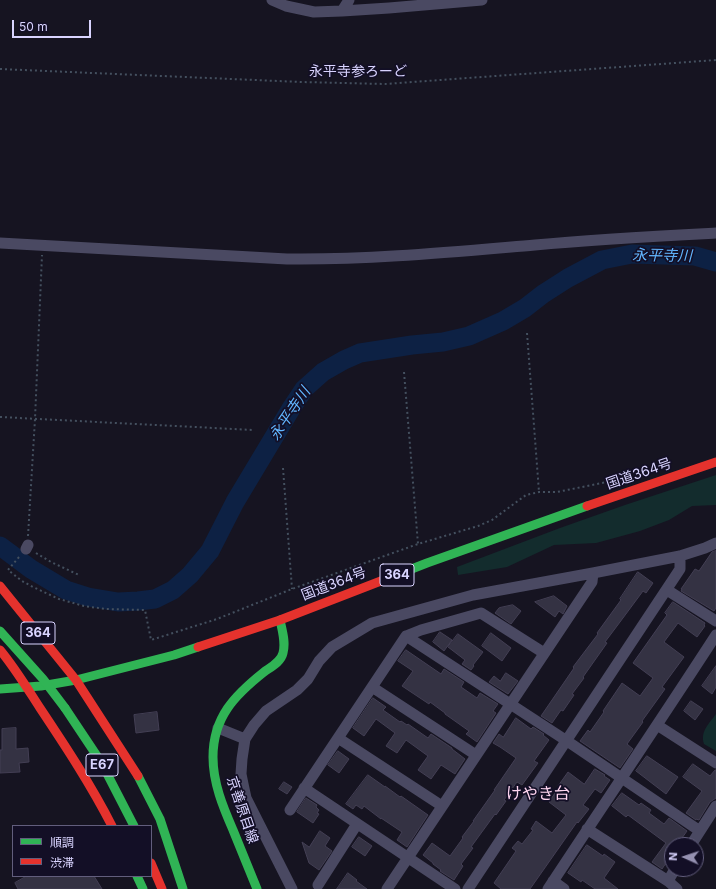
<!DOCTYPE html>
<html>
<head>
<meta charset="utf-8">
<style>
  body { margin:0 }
  #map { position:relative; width:716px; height:889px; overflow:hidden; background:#161421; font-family:Inter,"Noto Sans JP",sans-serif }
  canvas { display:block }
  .legend { position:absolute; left:12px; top:825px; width:140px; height:52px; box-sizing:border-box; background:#130f26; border:1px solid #625e7d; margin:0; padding:5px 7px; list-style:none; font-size:12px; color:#d9d4ff }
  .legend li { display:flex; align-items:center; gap:8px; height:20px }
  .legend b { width:20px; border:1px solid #625e7d }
  .north { position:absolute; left:664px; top:837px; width:40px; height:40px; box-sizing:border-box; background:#130f26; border:1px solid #625e7d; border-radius:50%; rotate:273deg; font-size:11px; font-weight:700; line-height:16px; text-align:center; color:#d9d4ff }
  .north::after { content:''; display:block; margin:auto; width:14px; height:18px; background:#9591b1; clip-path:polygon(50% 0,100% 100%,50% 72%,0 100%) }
  .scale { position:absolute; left:12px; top:20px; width:79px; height:18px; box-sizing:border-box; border:2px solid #d9d4ff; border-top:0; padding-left:5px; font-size:12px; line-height:14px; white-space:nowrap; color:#d9d4ff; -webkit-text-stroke:3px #130f26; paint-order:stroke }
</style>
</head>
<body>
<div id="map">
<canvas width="716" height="889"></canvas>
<ul class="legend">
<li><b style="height:5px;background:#30b455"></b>順調</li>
<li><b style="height:5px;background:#e5322d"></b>渋滞</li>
</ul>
<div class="north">N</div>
<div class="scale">50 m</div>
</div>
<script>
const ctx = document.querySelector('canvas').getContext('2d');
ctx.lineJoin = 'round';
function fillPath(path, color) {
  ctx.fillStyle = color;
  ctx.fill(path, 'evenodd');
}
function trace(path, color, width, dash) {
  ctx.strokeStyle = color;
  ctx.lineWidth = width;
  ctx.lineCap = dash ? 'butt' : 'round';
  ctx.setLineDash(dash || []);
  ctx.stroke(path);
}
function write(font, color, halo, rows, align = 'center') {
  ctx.font = font + ' Inter,"Noto Sans JP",sans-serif';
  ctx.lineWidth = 3.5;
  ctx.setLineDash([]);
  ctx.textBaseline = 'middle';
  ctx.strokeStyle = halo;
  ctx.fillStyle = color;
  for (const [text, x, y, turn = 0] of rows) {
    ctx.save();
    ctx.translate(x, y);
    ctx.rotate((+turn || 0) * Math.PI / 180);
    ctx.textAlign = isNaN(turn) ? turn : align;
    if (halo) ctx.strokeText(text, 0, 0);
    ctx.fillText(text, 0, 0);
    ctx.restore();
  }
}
fillPath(new Path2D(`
  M716,475V505L692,506L669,520L640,531L596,543L554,545L507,567L458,575L457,567L560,528L625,505Z
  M716,714V751L704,744C700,731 709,724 716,714Z`), '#132c2d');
trace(new Path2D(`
  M0,546L31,569L66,590L88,597L118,602L138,601L155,599L173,590L190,575L210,551L235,502L292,407L304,389L323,372L344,360L360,353L412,345L443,342L469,336L503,321L525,308L543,294L568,278L602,260L632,254L695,256L716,262`), '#0d2144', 19);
const building = new Path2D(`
  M716,551V608L714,611L681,591L682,589H681L695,569L699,571L712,552Z
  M638,572L653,583L646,593L643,591L620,622L605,642L607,643L583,677L584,678L572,694L574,695L563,711L561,710L552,723L541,716L574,668L573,667L598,634L597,633L621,600L620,599Z
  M554,596L567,606L563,614L559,611L555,617L535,602Z
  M673,602L705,623L704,625L705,626L697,637L678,623L664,642L684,657L662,687L665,689L642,721L643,722L627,744L633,749L620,768L580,741L588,730L590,732L604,712L603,711L622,683L640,696L653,678L633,663L667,615L665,613Z
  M513,605L521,611L511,624L495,613L499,608Z
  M440,632L452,640L444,651L433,642Z
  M491,633L511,648L502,661L482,646Z
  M458,634L483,652L473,665L474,666L471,670L462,664L465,660L448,647Z
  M406,650L441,674L444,669L464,682L461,687L477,698L480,693L498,704L493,711L496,713L477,742L466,734L469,731L445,714V713L430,702L429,704L402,686L413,671L398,661Z
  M716,666V687L712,694L702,686Z
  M506,673L518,681L508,694L489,682L494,676L500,681Z
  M373,698L386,707L383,710L400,722L401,721L407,725L408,724L428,738L431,734L452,748V749L465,759L455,774L441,765L431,779L418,770L428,756L406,740L397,753L386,746L395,733L376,719L364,736L353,728Z
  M691,701L703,709L695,720L684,711Z
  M157,712L159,730L136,733L134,715Z
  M516,718L531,729L533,727L544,734L543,735L549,740L534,761L538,763L522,785L517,782L504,800L506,801L496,815L495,814L471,847L473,848L461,864L463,866L454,880L440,871L441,870L433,864V863L423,855L432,843L450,856L463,838L462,837L474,821H473L495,790H494L516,758L500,747L493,743L499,734L503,737Z
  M16,728V749L28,748L29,762L19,763L20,772L0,773V750H2V729Z
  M338,751L349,759L339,773L328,765Z
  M647,756L678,777L666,794L636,771Z
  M693,764L710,776L715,770H716V798L710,802L699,820L696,819V820L686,813L702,791L683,777Z
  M595,769L605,775L604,776L610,780L601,793L595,789L583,805L589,809L578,823L577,822L530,889H501L494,883L516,851L512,848L518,841L522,844L533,830L531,829L536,821L552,833L566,815L549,802L559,787L558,786L568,772L584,784Z
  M368,775L385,787V786L400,797L401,796L428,815L407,847L397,840L402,832L381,818V819L364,806L362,809L356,805L353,809L346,804Z
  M284,782L292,787L287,794L279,789Z
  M622,793L639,805L641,803L651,810L649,813L664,824L669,818L687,831L677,845H672V854L662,869L652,862L666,843L628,815L626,817L612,806Z
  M306,798L317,805L316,807L319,810L317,813L319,814L313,823L297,812Z
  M320,831L330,838L325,846L332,851L319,870L309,863L302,842L309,847Z
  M359,837L372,846L365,856L352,847Z
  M587,845L603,856L604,854L615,862L604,878L618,889H595L582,880L581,882L568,873Z
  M348,873L357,880L356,881L367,889H337Z
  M27,876H94L102,889H18L15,883Z`);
fillPath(building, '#343243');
trace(building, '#433f54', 1);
trace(new Path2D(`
  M0,69L301,82L385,84L716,60
  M527,333L539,492
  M404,372L418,544
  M0,417L253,430
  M283,468L292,589
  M28,536L35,419L42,255
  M36,553L51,562L79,575
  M19,557L8,570L22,581L33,587L59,599L84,606L105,609L145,610L151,640L217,619L292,589L418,544L478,526L492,520L526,495L539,492H557L612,481`), '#44505f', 2, [2, 3]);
trace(new Path2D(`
  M272,0L286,6L314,12L342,11L389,8L482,0
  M342,11L349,0
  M0,243L287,259C370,260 452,252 535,245C595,239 656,236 716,233
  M26,549L28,545
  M667,590L716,621
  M406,636L421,630L481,613L544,653
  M372,687L476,755
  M657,725L716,763
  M218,728L245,739
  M338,738L442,806
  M304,788L455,889
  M290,810L406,636L567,741L700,831
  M587,829L668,881
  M691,845L716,806
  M675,869L668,881L677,889
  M553,881L564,889
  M318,885L357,824
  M292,889L246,798L243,784L241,774L242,759L245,739L254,725L266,711L297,690L308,679L319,661L332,647L372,623L473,595L593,573L680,556L705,548L716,543
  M387,889L592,582L593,573
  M468,889L680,569V556
  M548,889C604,804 661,720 716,635`), '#4a4962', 11);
trace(new Path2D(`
  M386,579L427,563L587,506
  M0,689L41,686L76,680L174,655L198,647
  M65,708L101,762L134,826
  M138,776L160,819L183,889
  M137,876L143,889
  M257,889C249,869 241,850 233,830C223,807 213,783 213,757C213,717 235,695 264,672C271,667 281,662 283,653C286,642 282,630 280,620`), '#30b455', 9);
trace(new Path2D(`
  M587,506L716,462
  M0,586L76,680L138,776
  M198,647L280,620L386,579
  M0,650C15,668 27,688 40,708C66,747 91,785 112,826
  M151,863L162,889`), '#e5322d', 9);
trace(new Path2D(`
  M0,631L43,679L65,708`), '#30b455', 9);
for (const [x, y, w] of [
  [397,575,34],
  [38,633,34],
  [102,765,32]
]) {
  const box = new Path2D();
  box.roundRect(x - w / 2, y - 11, w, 22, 3);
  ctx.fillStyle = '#130f26';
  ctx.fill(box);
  trace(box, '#d9d4ff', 1);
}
write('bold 13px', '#d9d4ff', null, [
  ["364",397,575],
  ["364",38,633],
  ["E67",102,765]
]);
write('14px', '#d9d4ff', '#130f26', [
  ["永平寺参ろーど",358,72],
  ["国道364号",639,474,-19],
  ["国道364号",334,584,-21],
  ["京善原目線",242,810,71]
]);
write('italic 15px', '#62b6ff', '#130f26', [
  ["永平寺川",662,256,1],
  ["永平寺川",290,414,-56]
]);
write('16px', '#ffd6f0', '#130f26', [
  ["けやき台",538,794]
]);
</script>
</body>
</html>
